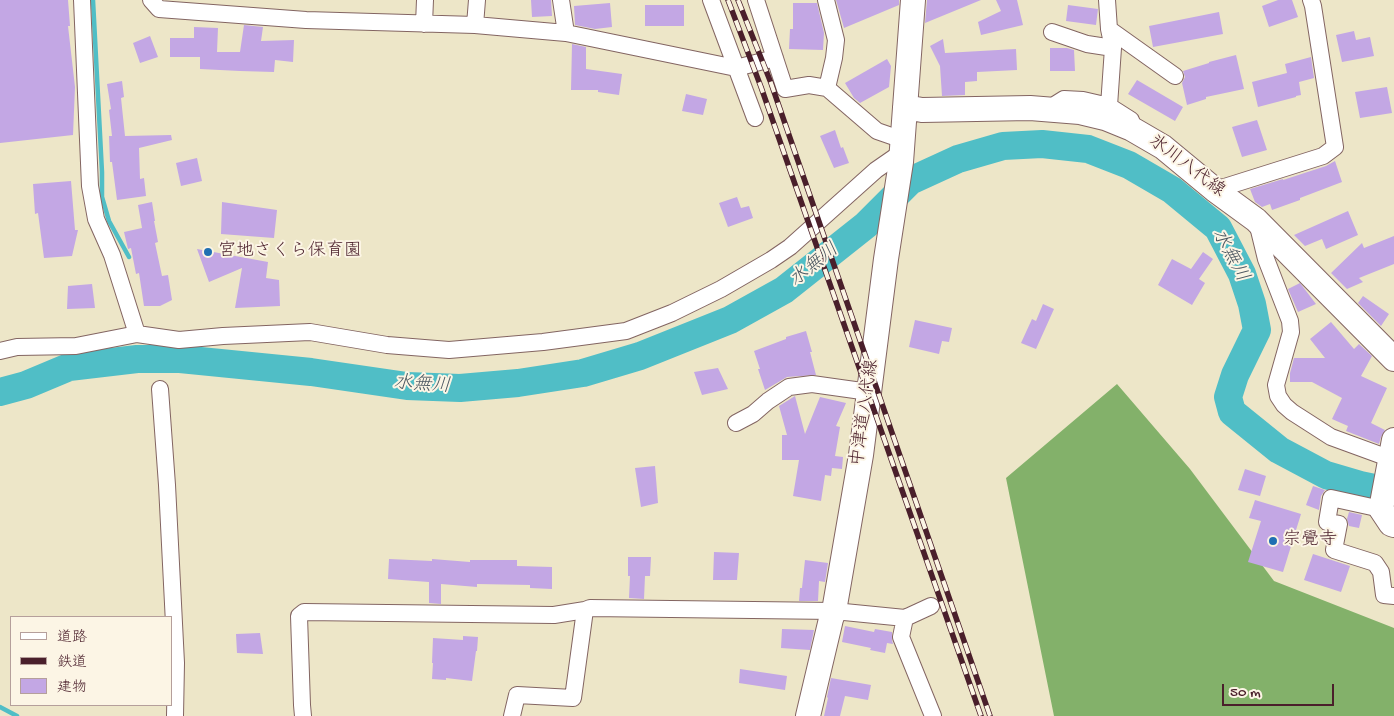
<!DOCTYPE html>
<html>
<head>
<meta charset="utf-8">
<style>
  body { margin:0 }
  #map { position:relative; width:1394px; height:716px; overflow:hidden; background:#ede6c8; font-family:"Gochi Hand","Klee One",sans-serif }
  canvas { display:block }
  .legend { position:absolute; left:10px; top:616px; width:162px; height:90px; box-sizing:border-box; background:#fcf5e5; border:1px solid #b59f9b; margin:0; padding:6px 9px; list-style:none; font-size:15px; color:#4a1f2b }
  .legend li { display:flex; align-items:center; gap:10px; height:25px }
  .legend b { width:25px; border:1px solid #b59f9b }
  .scale { position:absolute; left:1222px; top:684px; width:112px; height:22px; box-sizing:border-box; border:2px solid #4a1f2b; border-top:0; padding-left:6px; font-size:15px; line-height:18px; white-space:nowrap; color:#4a1f2b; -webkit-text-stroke:4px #fcf5e5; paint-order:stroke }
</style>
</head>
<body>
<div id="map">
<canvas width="1394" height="716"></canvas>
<ul class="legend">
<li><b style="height:6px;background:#fff"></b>道路</li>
<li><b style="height:6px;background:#4a1f2b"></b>鉄道</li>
<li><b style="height:14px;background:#c3a7e4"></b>建物</li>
</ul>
<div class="scale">50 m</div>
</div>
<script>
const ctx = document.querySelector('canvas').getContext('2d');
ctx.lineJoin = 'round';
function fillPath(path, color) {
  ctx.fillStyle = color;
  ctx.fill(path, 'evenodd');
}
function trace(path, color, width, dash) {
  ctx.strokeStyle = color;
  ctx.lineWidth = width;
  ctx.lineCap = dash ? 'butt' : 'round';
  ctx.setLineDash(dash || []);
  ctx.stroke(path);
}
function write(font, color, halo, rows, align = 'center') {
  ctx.font = font + ' "Gochi Hand","Klee One",sans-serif';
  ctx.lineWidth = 4;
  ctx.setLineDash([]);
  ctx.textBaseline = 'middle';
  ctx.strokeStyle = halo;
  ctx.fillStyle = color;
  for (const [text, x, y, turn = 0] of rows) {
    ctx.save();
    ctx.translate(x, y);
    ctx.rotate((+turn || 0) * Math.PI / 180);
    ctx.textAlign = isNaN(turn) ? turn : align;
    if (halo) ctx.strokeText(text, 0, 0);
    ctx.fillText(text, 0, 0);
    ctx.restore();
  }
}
fillPath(new Path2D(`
  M1117,384L1190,469L1274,581L1394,628V716H1054L1006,478Z`), '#83b16a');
trace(new Path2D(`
  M93,0L102,172V197L109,221L129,257
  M136,348L137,359
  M0,707L17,716`), '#50bec6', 4.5);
trace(new Path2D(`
  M0,392L26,385L69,367L137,359H180L311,372L407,386L460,388L518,383L583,373L640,356L730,320L784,290L866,225L910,181L958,159L1003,146L1042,144L1088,149L1129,165L1172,190L1218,228L1242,274L1252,304L1257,330L1235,375L1228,397L1232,412L1279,450L1326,475L1360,485L1394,492`), '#50bec6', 28);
fillPath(new Path2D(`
  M0,0H68L70,26H68L75,87L73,135L0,143Z
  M531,0H551L552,16L532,17Z
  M836,0H899V5L844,28Z
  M927,0H981L925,23Z
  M996,0H1017L1023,25L981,35L978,22L1001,11Z
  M1278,0H1292L1298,17L1269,27L1262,6Z
  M610,3L612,27L595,29L575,25L574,6Z
  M793,3H817L824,33L823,50L789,49L790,29H793Z
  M645,5H684V26H645Z
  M1068,5L1098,9L1096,25L1066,21Z
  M1219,12L1223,34L1153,47L1149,26Z
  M244,25L263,27L261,41L294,40L293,62L275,60L274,72L240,71L200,69V57H170V38H194V27L218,28L217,52H240Z
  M1354,31L1356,40L1370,37L1374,56L1342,62L1336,35Z
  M150,36L158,57L140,63L133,43Z
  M943,39L945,53L1016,49L1017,70L977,72V81L965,82V95L942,96L940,66L930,46Z
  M572,44L586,47V69L622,74L619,95L598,92V90H571Z
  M1050,48H1067L1074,50L1075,71H1050Z
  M1236,55L1244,89L1206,97V99L1187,105L1182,83L1185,77L1183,71L1209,63V62Z
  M1311,57L1314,78L1299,82L1301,95L1296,96V97L1258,107L1252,82L1287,73L1285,64Z
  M887,59L891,66L889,87L860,103L854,98L845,83Z
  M1137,80L1183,107L1175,121L1128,94Z
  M122,81L124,97L121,98L125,136L171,135L172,140L139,148L140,179L144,178L146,196L117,200L112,162H110L109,136H112L109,110L111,109L107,84Z
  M1387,87L1392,113L1360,118L1355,92Z
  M686,94L707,99L703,115L682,111Z
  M1257,120L1267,150L1242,157L1232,127Z
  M835,130L841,148L843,147L849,163L834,168L820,136Z
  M197,158L202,181L181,186L176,163Z
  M1335,161L1342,182L1300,198V200L1272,210L1270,204L1262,207L1255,202L1250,189L1283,179V180L1326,166Z
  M71,181L75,230H78L72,256L44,258L38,213L35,214L33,184Z
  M737,197L741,208L749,206L753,218L728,227L719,203Z
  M152,202L155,221H154L158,242L155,243L162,276L168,275L172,300L160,306H144L139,273L136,274L131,248L128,249L124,232L142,228L138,205Z
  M222,202L277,210L274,238L221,234Z
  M1348,211L1358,235L1326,249L1322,239L1305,246L1294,235Z
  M1394,236V264L1359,278L1363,282L1347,289L1331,273L1362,243L1364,248Z
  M197,249L268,262L266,278L279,280L280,306L235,308L242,268L209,282Z
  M1203,252L1213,259L1199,279L1205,283L1192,305L1158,285L1172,259L1191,269Z
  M1300,283L1316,304L1298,312L1288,289Z
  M92,284L95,308L67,309L68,286Z
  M1363,296L1389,314L1381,326L1358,303Z
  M1043,304L1054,309L1036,349L1021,343L1032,319L1036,321Z
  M915,320L952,328L949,342L942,341L939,354L909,347Z
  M1331,322L1354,349L1359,344L1372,356L1361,376L1387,388L1371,423L1385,430L1381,437L1379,444L1346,431L1348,426L1332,419L1342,398L1312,382H1290V373L1294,358H1325L1310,339Z
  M806,331L812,352H810L816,375L787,377L765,390L758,369H760L754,351L786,339V337Z
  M718,368L728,389L702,395L694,372Z
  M795,396L805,434L820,397L846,403L836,426L840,427L835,456L843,457L842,469L832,468L831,476L825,475L821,501L793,496L799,460H782V435H787L779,406Z
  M655,466L658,503L641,507L635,468Z
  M1245,469L1266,476L1260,496L1238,490Z
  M1313,486L1325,490L1321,496L1319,510L1306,505Z
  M1255,500L1301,514L1283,572L1248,562L1261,521L1249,518Z
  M1349,512L1362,515L1359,528L1349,526L1347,519Z
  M714,552L739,553L737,580H713Z
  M1313,554L1350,566L1341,592L1304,580Z
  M628,557H651L650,576H645L644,599L629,598L630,576H628Z
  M389,559L432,561V559L470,562V560H517V566L552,567V589L530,588V585L477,584V587L441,584V604L429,603V582L388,579Z
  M805,560L828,563L825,582L819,581L818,601H799L800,588H802Z
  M845,626L874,632L875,629L892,632V640L893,644L887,643L885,653L870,650L871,648L842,642Z
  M782,629L814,630L810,650L781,648Z
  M260,633L263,654L237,653L236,634Z
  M463,636L478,637L477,651H476L472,681L446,678V680L432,679L433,663H432L433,638L463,640Z
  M740,669L787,676L785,690L739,683Z
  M831,678L871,685L868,700L845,696L840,716H824L828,698L827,697Z`), '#c3a7e4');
const minor = new Path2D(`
  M82,0L90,186L96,219L112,255L137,334
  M151,0L159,9L306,20L475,25L566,33L736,68L775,58
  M561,0L566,33
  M711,0L755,118
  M756,0L785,89L809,85L827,88L877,131L903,140
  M826,0L836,40L834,58L827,88
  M1107,0L1109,29L1113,48L1109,106
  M424,24L425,0
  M475,25L477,0
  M1109,29L1175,76
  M1052,32L1087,44L1113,48
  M1056,104L1064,99L1083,100L1109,106L1131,120
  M1215,190L1323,156L1335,147L1313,6L1311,0
  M1257,222L1266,259L1290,321L1291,332L1276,385L1278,396L1284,405L1292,412L1331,437L1394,460
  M0,351L17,347L76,346L137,334L179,340L223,336L310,332L387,345L449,350L543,342L626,331L672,313L721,289L771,260L790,247L876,170L902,152
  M160,389L167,485L176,663L175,716
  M736,423L753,414L768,401L789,387L812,384L869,392
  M1381,509L1331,498L1327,522L1339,524L1334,550L1375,563L1381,572L1384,595L1394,596
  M905,618L901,637L933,716
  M303,716L302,705L299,616L304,612L554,615L585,610L590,608L834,611L905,618L931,606
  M512,716L517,695L573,698L585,610`);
const secondary = new Path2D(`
  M905,107L922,110L1030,108L1080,112L1105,118L1132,129L1163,147L1215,190L1256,220L1394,359
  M1394,440L1381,509L1391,524L1394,525
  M808,716L831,619L834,611L861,455L886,259L901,162L913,0`);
trace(minor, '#836562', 18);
trace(secondary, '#836562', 26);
trace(minor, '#fff', 16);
trace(secondary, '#fff', 24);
const rail = new Path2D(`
  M728,0L761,87L981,716
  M738,0L771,83L990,716`);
trace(rail, '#4a1f2b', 5.5);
trace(rail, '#fcf5e5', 4, [11]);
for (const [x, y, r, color] of [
  [208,252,5,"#1f6fb2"],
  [1273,541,5,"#1f6fb2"]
]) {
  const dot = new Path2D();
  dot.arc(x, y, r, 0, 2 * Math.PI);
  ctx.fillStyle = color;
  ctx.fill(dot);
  trace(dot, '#fcf5e5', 2);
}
write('18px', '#4a1f2b', '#fcf5e5', [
  ["氷川八代線",1186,167,37],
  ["中津道八代線",866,413,-82]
]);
write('18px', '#4a1f2b', '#fcf5e5', [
  ["宮地さくら保育園",218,252],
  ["宗覺寺",1283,541]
], 'left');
write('italic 19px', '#4c5761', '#fcf5e5', [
  ["水無川",1229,256,62],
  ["水無川",815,266,-39],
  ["水無川",422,386,4]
]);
</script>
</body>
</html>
